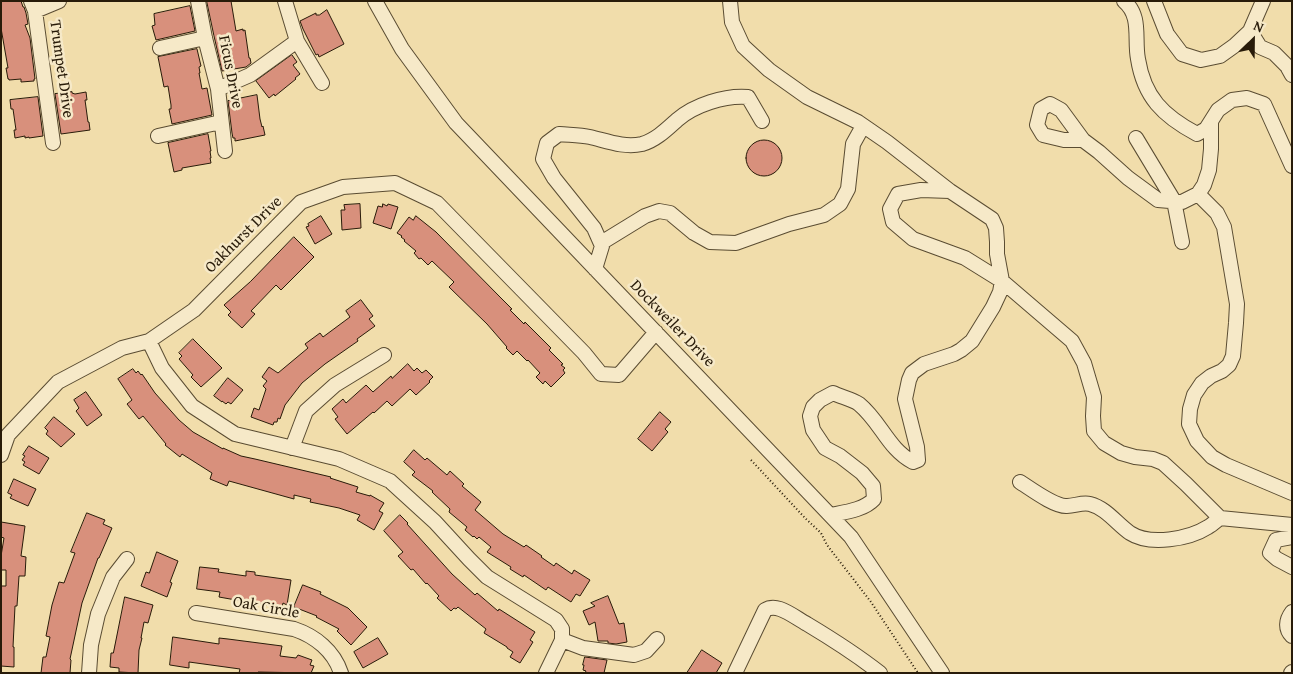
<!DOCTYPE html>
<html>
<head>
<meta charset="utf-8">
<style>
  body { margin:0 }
  #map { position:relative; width:1293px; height:674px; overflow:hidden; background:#f1ddab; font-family:"Gentium Book Plus",serif }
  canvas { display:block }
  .frame { position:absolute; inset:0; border:2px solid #281b09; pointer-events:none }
  .north { position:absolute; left:1228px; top:15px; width:50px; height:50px; -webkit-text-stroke:4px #f6e9c8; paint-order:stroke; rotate:23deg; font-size:14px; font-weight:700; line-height:20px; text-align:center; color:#281b09 }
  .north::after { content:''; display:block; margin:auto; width:18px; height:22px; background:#281b09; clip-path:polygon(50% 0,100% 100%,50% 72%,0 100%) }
</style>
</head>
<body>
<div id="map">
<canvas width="1293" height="674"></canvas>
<div class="frame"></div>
<div class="north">N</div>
</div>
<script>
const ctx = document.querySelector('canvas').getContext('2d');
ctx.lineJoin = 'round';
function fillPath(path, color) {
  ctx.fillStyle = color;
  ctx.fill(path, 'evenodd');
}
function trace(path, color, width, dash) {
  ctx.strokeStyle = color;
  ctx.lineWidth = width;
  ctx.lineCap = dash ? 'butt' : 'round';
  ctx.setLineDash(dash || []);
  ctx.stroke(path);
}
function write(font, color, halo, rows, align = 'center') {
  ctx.font = font + ' "Gentium Book Plus",serif';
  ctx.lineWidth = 5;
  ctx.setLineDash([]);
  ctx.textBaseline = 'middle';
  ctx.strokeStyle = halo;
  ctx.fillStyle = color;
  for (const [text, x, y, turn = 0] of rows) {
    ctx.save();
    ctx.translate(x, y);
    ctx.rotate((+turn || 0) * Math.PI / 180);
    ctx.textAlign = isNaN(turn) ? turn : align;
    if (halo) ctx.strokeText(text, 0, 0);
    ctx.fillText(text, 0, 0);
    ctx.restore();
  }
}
const building = new Path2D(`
  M1,1H21L23,7H24L26,13L28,24L25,25L30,38L35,79H34V81L21,82V79L9,80V79H8L6,68H8L1,28Z
  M207,1H231L236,31L243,29V31L245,30L249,58H250L251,63L246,67L222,71L214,36Z
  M190,6L195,31L156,40L152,26L155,25L154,14Z
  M327,10L344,44L319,57L318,54L316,55L303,29L300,21L316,13V15H319Z
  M197,49L201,66L199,67L200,73H199L202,89L207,88L212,115L172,124L169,109H171V105L168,86L164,87L158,57Z
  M292,55L297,62L293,65L300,74L295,78L296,79L275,96L274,94L269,98L256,81Z
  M72,92V93L75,94L86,92L87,100H85L88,122H89L90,130L61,134L55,94Z
  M257,95L260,119L262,127L263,126L265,135L235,141V138H233L232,133L228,101Z
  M38,97L43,136L29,138V137L25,138V136L15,138L14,130H16L13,109H11L10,100Z
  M208,134L211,151H210L211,158H210L211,163L182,168V170L174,172L168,143Z
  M746 158a18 18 0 1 1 36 0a18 18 0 1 1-36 0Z
  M360,204L361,228L342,230L341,210H345L344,205Z
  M383,204L387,206L388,204L398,207L391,229L373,223L378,206L382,207Z
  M321,216L332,234L315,244L306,227L309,226L308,224Z
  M416,216L436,232L500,297L512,309L510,310L524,324L525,322L551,348L549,350L563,364L561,365L565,368L563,370L565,373L551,387L545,381L543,384L536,377L540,373L528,360L527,361L517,351L513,355L506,348L507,347L487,324L449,287L454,282L432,261L428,265L421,258L419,259L414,253L416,251L404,241L405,240L401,237L402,236L397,233L409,217L413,220Z
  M294,237L314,257L281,290L276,285L251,311L255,314L242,328L228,315L231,312L224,305L250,282Z
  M361,300L373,316L369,319L375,326L357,339L358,341L325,364L302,383L285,405L280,419L278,418L277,422H274L273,425L251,417L254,408L259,410L266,389L263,386L267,381L262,377L269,367L278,373L308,348L305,344L320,333L323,337L350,317L346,311Z
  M193,339L222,368L201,387L191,377L193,375L179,359L182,356L179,353Z
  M408,364L414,371L417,368L422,373L426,370L433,377L429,381L430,382L416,395L410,389L392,406L387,401L374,413L373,412L347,434L335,419L338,417L332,409L343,399L346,403L366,385L373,392L391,376L392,378Z
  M133,369L136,373L138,371L141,375L142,374L155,393L179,420L193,432L223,449V448L241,456L255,459L331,477L330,478L358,487L356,492L370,496V495L384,503L379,511L383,513L374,530L357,520L360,515L339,508L310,502L311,499L294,495V499L229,481L227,486L210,479L212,473L182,454L180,457L165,445L166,444L143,416L139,419L127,404L132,400L118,379Z
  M228,378L243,390L231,404L228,402L226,404L222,401V402L214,396Z
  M86,392L102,415L87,426L76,411L79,408L74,400Z
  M660,412L671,422L665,429L668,432L652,451L638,439Z
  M54,417L75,434L61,447L46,434L48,431L45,428Z
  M29,446L49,458L39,474L23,465L25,462L22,460L25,456L23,455Z
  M414,450L425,460L427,458L447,475L450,471L464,484L462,486L481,502L475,510L503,534L524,547L526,545L542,556L541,557L554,566L556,563L572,574L574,570L590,580L580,596L576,594L571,602L548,587L546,590L524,575L523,577L510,569L511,567L487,552L491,547L479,537L477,539L474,536L473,537L465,530L467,527L449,512L450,509L432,492L433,491L412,475L415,472L404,462Z
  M14,479L36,489L28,506L10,498L12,495L8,493Z
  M87,513L105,520L103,524L112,528L99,558H98L82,603L70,659L71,660L70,673H41L43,657H46L50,637L46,636L52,605L59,582L64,583L75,553L71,552Z
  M400,515L408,523L407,524L452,574L475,595L477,593L498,611L499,609L535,632L530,640L533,642L520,663L510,657L513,652L507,648V647L484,633L486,629L458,607L456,609L454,608L451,611L437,598L439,596L427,583L426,584L413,569L411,570L398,556L403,552L384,531Z
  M1,522L25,526L21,556L26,557L25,576H19L17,606H15L13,647H14V667L1,666V586H6V570H1V556L4,538L1,537Z
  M157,552L178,561L170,582L172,583L167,597L141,586L146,572L149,573Z
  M200,567L219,569L218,572L246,576V571L255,572V575L291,580L287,605L283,603L282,607L247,602L219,597L220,592L197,589Z
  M303,585L321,592L320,594L348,608L367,627L351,645L337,631L339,629L316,617L317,616L294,607Z
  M608,596L619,624L624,623L627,642L616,644L608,643V641H598L595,622L589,625L583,611L595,606L591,603Z
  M125,597L153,605L148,623L144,622L141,638H142L139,650L138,673L119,672V668L110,667L111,653H113Z
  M173,637L219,644V638L228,639L282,646L280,656L296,658L298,655L312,660L310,665L314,666L311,673L258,672V673H239L240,669L189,662V668L170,665Z
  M378,638L388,654L363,668L354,652Z
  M702,650L722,663L716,673H687Z
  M585,657L607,660L604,673H585L586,671L583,670L584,665H583Z`);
fillPath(building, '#d8907c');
trace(building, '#281b09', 1);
const minor = new Path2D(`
  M31,1L35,11L53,143
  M198,1L205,38L218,89L225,151
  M285,1L297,41L322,83
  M375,1L402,49L456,123L851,537L942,673
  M730,1L732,22L743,46L769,70L807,97L858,122L887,142L950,191L992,219L996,228L997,242V254L1002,281L1000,292L993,307L972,341L961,350L954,354L924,364L912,373L909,380L905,399L917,447L918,460L913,462C888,449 881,422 859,404C852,399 841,397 833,393L820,400L813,407L810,416L813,430L825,448L840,456L862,473L873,486L874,499C864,510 845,512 830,515
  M1124,1C1142,16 1134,39 1138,59C1144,97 1163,116 1197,134L1206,129L1218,110L1232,100L1247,98L1264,104L1292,166
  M1154,1L1167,34L1182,54L1201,60L1220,56L1234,46L1250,31
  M1263,1L1250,31L1260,47L1274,53L1287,66L1292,75
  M35,11L59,1
  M160,48L205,38
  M218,89L250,75L297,41
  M158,136L221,122
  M1136,138L1174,201L1182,242
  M1083,140L1061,110L1050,104L1041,109L1037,125L1043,135L1064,140H1083L1099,152L1128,178L1158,200L1182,202L1198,194L1204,185L1209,170L1211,149V121
  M950,191L921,190L898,194L890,209L893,222L913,239L965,258L1002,281L1072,341L1084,363L1094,397L1093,416L1094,431L1104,443L1121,453L1135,457L1153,459L1163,463L1186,484L1220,518
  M1198,194L1217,213L1224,227L1237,304L1236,323L1233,356L1229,365L1222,371L1211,376L1202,383L1194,395L1190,409L1189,424L1197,441L1212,457L1226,465L1292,493
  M601,243L645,216L659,211L670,213L694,233L710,242L736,243L789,224L824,215L840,204L848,189L853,144L863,126
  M595,269L602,246L594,228L554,178L543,159L547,143L559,134C569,135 580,135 590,137C607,141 624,148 642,144C656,140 667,129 677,120C694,105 725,95 748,97L762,121
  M149,341L162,368L192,406L235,434L339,459L390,481L435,522L469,559L487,577L556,620L562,629V640L546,673
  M292,448L306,411L335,385L384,355
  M1,455L8,435L58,382L122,348L149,341L194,310L301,202L343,187L395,183L437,203L584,353L601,374L619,375L656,332
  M1020,482C1031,489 1055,507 1067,506C1075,506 1082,502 1090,504C1106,508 1117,524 1130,533C1150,546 1189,539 1208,527C1212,525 1216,521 1220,518L1292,525
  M1292,537L1276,540L1270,553L1277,559L1292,567
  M1292,612C1286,620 1285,629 1292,636
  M196,613L294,629C315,636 334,651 341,673
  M562,640L583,648L634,655L646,651L657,639
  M89,673L91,645L98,614L113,577L127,559
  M735,673L765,610C770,607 774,607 780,609C789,612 798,619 807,624C832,639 857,655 880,673
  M1291,673L1292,672`);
trace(minor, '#5a4c32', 16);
trace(new Path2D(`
  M751,460L805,518L821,533L827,545L871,602L918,673`), '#281b09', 2, [1, 2.5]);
trace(minor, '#f6e9c8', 14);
write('16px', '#281b09', '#f6e9c8', [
  ["Trumpet Drive",61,69,82],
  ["Ficus Drive",230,72,79],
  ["Oakhurst Drive",244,235,-45],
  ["Dockweiler Drive",672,324,46],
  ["Oak Circle",266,608,10]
]);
</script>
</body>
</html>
